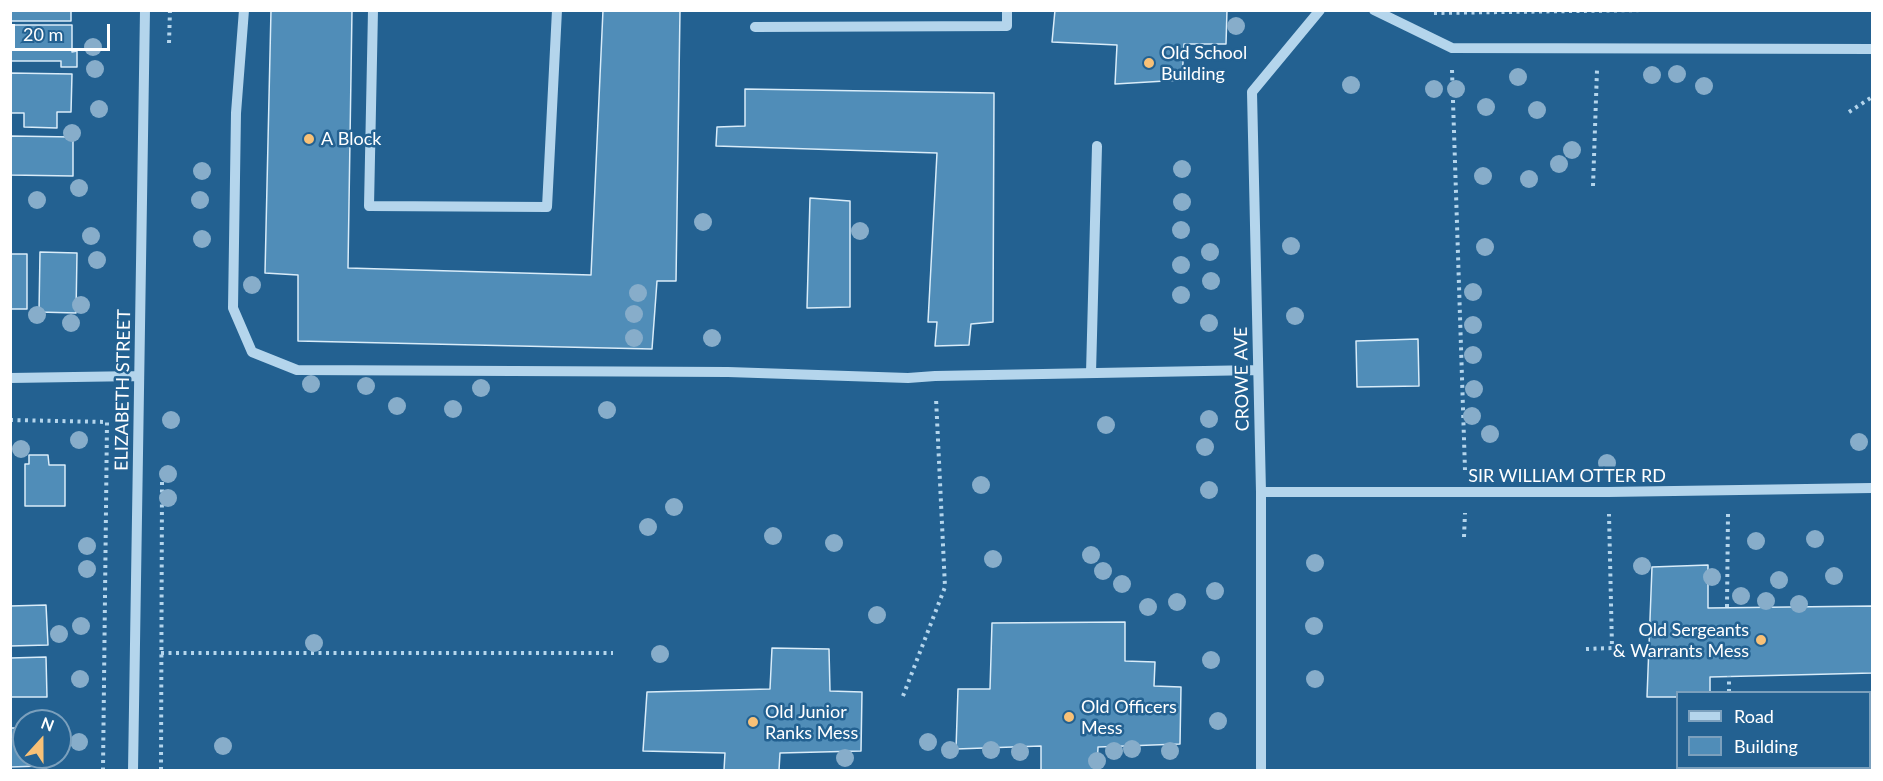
<!DOCTYPE html>
<html>
<head>
<meta charset="utf-8">
<style>
  body { margin:0 }
  #map { position:relative; width:1883px; height:781px; overflow:hidden; background:#236191; font-family:Lato,sans-serif }
  canvas { display:block }
  .frame { position:absolute; inset:0; border:12px solid #fff; pointer-events:none }
  .legend { position:absolute; left:1676px; top:691px; width:195px; height:78px; box-sizing:border-box; background:#236191; border:2px solid #7ba0bd; margin:0; padding:8px 10px; list-style:none; font-size:18px; color:#fff }
  .legend li { display:flex; align-items:center; gap:12px; height:30px }
  .legend b { width:30px; border:2px solid #7ba0bd }
  .north { position:absolute; left:12px; top:709px; width:60px; height:60px; box-sizing:border-box; background:#236191; border:2px solid #7ba0bd; border-radius:50%; rotate:21deg; font-size:16px; font-weight:700; line-height:24px; text-align:center; color:#fff }
  .north::after { content:''; display:block; margin:auto; width:21px; height:27px; background:#f8c177; clip-path:polygon(50% 0,100% 100%,50% 72%,0 100%) }
  .scale { position:absolute; left:12px; top:24px; width:98px; height:27px; box-sizing:border-box; border:3px solid #fff; border-top:0; padding-left:8px; font-size:18px; line-height:21px; white-space:nowrap; color:#fff; -webkit-text-stroke:4px #236191; paint-order:stroke }
</style>
</head>
<body>
<div id="map">
<canvas width="1883" height="781"></canvas>
<div class="frame"></div>
<ul class="legend">
<li><b style="height:8px;background:#b4d5ec"></b>Road</li>
<li><b style="height:16px;background:#508db8"></b>Building</li>
</ul>
<div class="north">N</div>
<div class="scale">20 m</div>
</div>
<script>
const ctx = document.querySelector('canvas').getContext('2d');
ctx.lineJoin = 'round';
function fillPath(path, color) {
  ctx.fillStyle = color;
  ctx.fill(path, 'evenodd');
}
function trace(path, color, width, dash) {
  ctx.strokeStyle = color;
  ctx.lineWidth = width;
  ctx.lineCap = dash ? 'butt' : 'round';
  ctx.setLineDash(dash || []);
  ctx.stroke(path);
}
function write(font, color, halo, rows, align = 'center') {
  ctx.font = font + ' Lato,sans-serif';
  ctx.lineWidth = 5;
  ctx.setLineDash([]);
  ctx.textBaseline = 'middle';
  ctx.strokeStyle = halo;
  ctx.fillStyle = color;
  for (const [text, x, y, turn = 0] of rows) {
    ctx.save();
    ctx.translate(x, y);
    ctx.rotate((+turn || 0) * Math.PI / 180);
    ctx.textAlign = isNaN(turn) ? turn : align;
    if (halo) ctx.strokeText(text, 0, 0);
    ctx.fillText(text, 0, 0);
    ctx.restore();
  }
}
const building = new Path2D(`
  M10,10H71V21H10Z
  M271,10H352L348,268L591,275L603,10H680L676,281H657L652,349L298,341V275L265,273Z
  M1055,10H1227L1226,44H1184L1182,80L1115,84L1117,45L1052,42Z
  M10,25H72V52L77,51V67H61V61H10Z
  M10,73L72,74L71,112H57V128L24,127V113H10Z
  M745,89L994,93L993,322L971,324L969,345L935,346L937,322H928L937,153L716,146L717,127L745,126Z
  M10,136L73,137V176L10,175Z
  M810,198L850,201V307L807,308Z
  M40,252L77,253L76,313L39,312Z
  M10,254H27V309H10Z
  M1418,339L1419,386L1357,387L1356,341Z
  M29,455H48L49,465H65V506H25V464H29Z
  M1708,565V608L1872,606V673L1710,677V692H1678V697H1647L1652,567Z
  M46,605L48,645L10,646V606Z
  M1125,622V661L1155,662L1154,686L1181,687L1180,744L1098,747L1097,770H1041V746L956,749L958,689H990L992,623Z
  M772,648L829,649L830,691L862,692L861,751L780,753L779,770H724L725,753L643,751L647,692L770,689Z
  M46,657L47,697H10V658Z
  M19,722H24V757H40L41,766L10,767V728H19Z`);
fillPath(building, '#508db8');
trace(building, '#d9ecf9', 1.5);
trace(new Path2D(`
  M1434,13L1647,10
  M169,43L170,10
  M1452,70L1465,470
  M1849,112L1872,97
  M1593,186L1597,70
  M10,420L107,422L103,770
  M1464,537L1465,513
  M1727,607L1728,513
  M1586,649L1612,648L1609,514
  M161,653H613
  M1729,692V676
  M903,696L945,587L936,398
  M1813,768L1818,770
  M161,770L162,482`), '#b4d5ec', 4, [3, 4.5]);
trace(new Path2D(`
  M244,10L236,113L233,308L252,352L297,370L728,372L908,378L935,376L1258,370
  M373,10L369,206L547,207L557,10
  M1374,10L1452,48L1872,49
  M755,27L1007,26V10
  M1091,373L1097,146
  M10,378L139,376
  M1261,492H1608L1872,488
  M133,770L145,10
  M1261,770V492L1252,92L1320,10`), '#b4d5ec', 10);
ctx.fillStyle = '#87adca';
for (const [x, y] of [
  [1236,26],
  [93,47],
  [95,69],
  [1677,74],
  [1652,75],
  [1518,77],
  [1351,85],
  [1704,86],
  [1434,89],
  [1456,89],
  [1486,107],
  [99,109],
  [1537,110],
  [72,133],
  [1572,150],
  [1559,164],
  [1182,169],
  [202,171],
  [1483,176],
  [1529,179],
  [79,188],
  [37,200],
  [200,200],
  [1182,202],
  [703,222],
  [1181,230],
  [860,231],
  [91,236],
  [202,239],
  [1291,246],
  [1485,247],
  [1210,252],
  [97,260],
  [1181,265],
  [1211,281],
  [252,285],
  [1473,292],
  [638,293],
  [1181,295],
  [81,305],
  [634,314],
  [37,315],
  [1295,316],
  [71,323],
  [1209,323],
  [1473,325],
  [634,338],
  [712,338],
  [1473,355],
  [311,384],
  [366,386],
  [481,388],
  [1474,389],
  [397,406],
  [453,409],
  [607,410],
  [1472,416],
  [1209,419],
  [171,420],
  [1106,425],
  [1490,434],
  [79,440],
  [1859,442],
  [1205,447],
  [21,449],
  [1607,463],
  [168,474],
  [981,485],
  [1209,490],
  [168,498],
  [674,507],
  [648,527],
  [773,536],
  [1815,539],
  [1756,541],
  [834,543],
  [87,546],
  [1091,555],
  [993,559],
  [1315,563],
  [1642,566],
  [87,569],
  [1103,571],
  [1834,576],
  [1712,577],
  [1779,580],
  [1122,584],
  [1215,591],
  [1741,596],
  [1766,601],
  [1177,602],
  [1799,604],
  [1148,607],
  [877,615],
  [81,626],
  [1314,626],
  [59,634],
  [314,643],
  [660,654],
  [1211,660],
  [80,679],
  [1315,679],
  [1218,721],
  [79,742],
  [928,742],
  [223,746],
  [1132,749],
  [950,750],
  [991,750],
  [1114,751],
  [1170,751],
  [1020,752],
  [845,758],
  [1097,761]
]) {
  ctx.beginPath();
  ctx.arc(x, y, 9, 0, 2 * Math.PI);
  ctx.fill();
}
for (const [x, y, r, color] of [
  [1149,63,6,"#f8c177"],
  [309,139,6,"#f8c177"],
  [1761,640,6,"#f8c177"],
  [1069,717,6,"#f8c177"],
  [753,722,6,"#f8c177"]
]) {
  const dot = new Path2D();
  dot.arc(x, y, r, 0, 2 * Math.PI);
  ctx.fillStyle = color;
  ctx.fill(dot);
  trace(dot, '#236191', 2);
}
write('18px', '#fff', '#236191', [
  ["Old School",1161,53],
  ["Building",1161,74],
  ["A Block",321,139],
  ["Old Sergeants",1749,630,"right"],
  ["& Warrants Mess",1749,651,"right"],
  ["Old Officers",1081,707],
  ["Mess",1081,728],
  ["Old Junior",765,712],
  ["Ranks Mess",765,733]
], 'left');
write('18px', '#fff', '#236191', [
  ["CROWE AVE",1242,379,-91],
  ["ELIZABETH STREET",123,390,-89],
  ["SIR WILLIAM OTTER RD",1567,476]
]);
</script>
</body>
</html>
